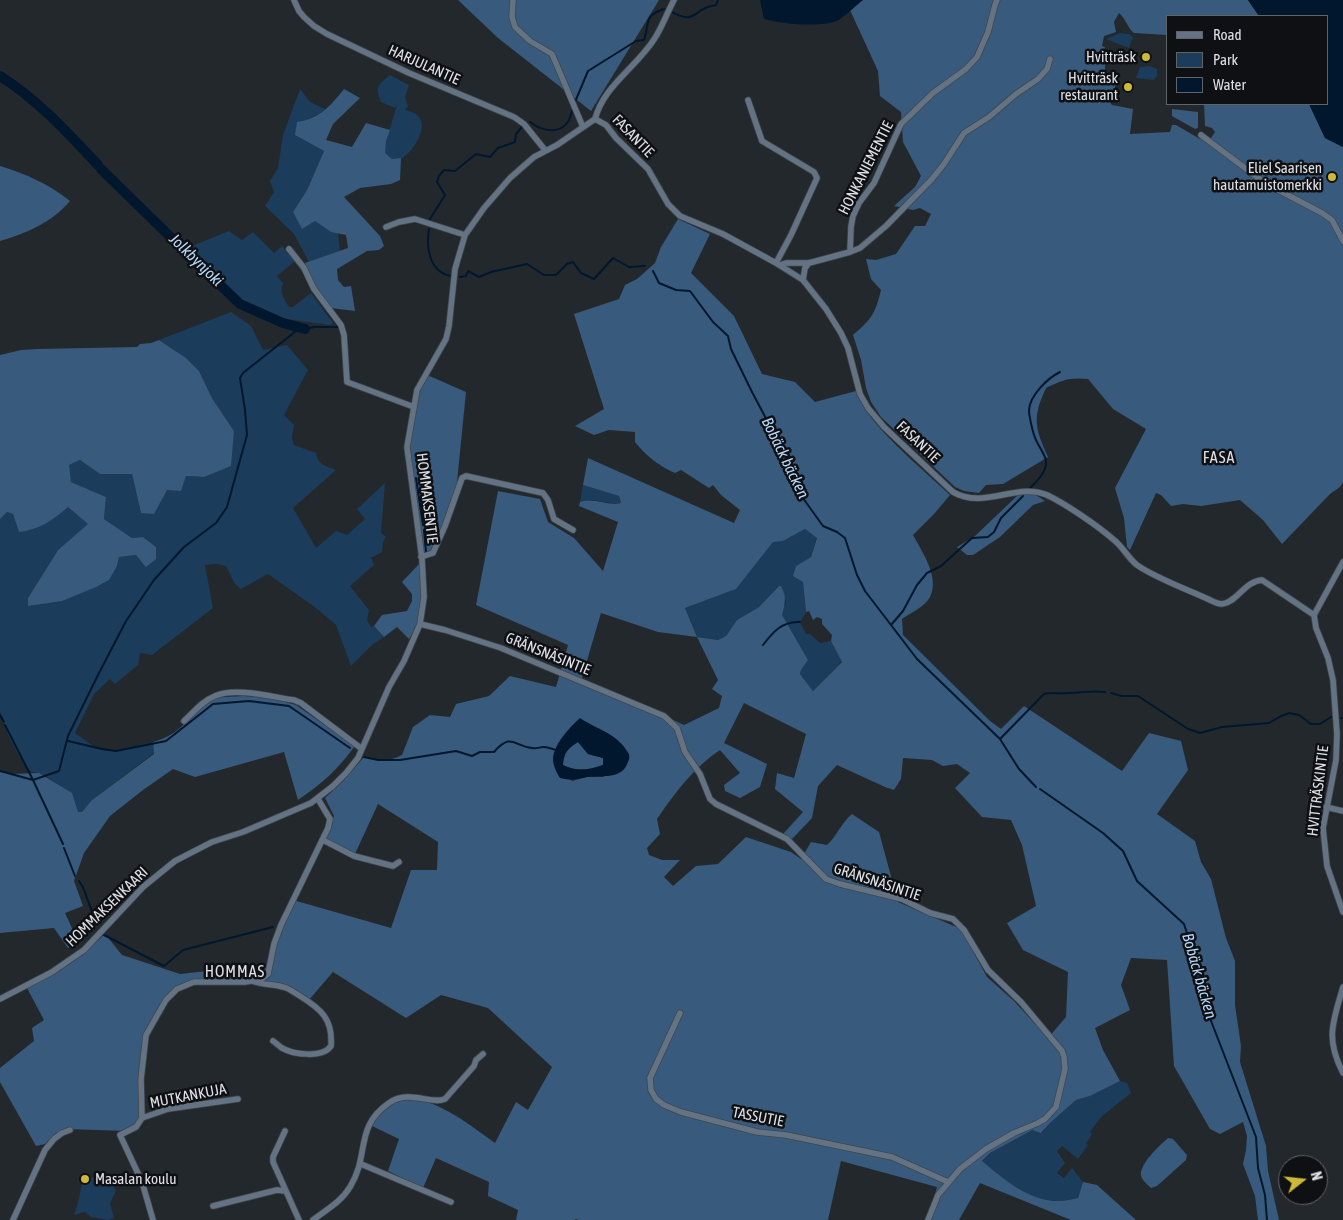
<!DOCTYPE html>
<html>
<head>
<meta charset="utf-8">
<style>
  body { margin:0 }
  #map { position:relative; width:1343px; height:1220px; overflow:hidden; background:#23282d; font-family:"Asap Condensed",sans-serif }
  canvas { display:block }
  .legend { position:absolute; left:1166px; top:15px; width:162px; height:90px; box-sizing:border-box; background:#0e1013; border:1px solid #616467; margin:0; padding:6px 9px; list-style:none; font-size:15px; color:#dee1e5 }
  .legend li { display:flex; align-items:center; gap:10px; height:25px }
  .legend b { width:25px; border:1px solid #616467 }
  .north { position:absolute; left:1278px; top:1155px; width:50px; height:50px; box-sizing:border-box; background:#0e1013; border:1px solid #616467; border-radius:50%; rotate:74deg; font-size:14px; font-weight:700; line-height:20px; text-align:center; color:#dee1e5 }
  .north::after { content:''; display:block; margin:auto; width:18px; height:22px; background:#ceb938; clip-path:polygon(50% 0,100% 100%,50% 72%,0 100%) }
</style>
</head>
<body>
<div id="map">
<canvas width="1343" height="1220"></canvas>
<ul class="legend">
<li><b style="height:6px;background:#637383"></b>Road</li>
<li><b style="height:14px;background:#1b3c5b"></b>Park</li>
<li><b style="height:14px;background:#01172e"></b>Water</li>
</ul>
<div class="north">N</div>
</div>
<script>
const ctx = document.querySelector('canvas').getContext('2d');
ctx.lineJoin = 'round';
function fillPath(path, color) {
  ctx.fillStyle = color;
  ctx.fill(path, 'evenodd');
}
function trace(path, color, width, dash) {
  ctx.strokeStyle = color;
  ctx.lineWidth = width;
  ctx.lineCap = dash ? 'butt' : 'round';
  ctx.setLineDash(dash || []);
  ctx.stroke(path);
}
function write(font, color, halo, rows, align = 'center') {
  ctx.font = font + ' "Asap Condensed",sans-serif';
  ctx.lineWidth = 5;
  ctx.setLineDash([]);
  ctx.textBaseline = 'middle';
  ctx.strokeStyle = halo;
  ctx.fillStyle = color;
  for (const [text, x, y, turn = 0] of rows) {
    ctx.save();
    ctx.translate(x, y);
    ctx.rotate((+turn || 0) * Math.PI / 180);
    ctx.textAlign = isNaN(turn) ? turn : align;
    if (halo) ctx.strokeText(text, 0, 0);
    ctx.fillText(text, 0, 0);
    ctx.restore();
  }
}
fillPath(new Path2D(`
  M1120,33L1129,34L1133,37L1129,48L1106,39Z
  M1150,66L1157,69V76L1154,80L1136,78L1140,67Z
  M390,75L409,85L405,97L408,106L405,110C409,111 414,112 417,115C430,125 414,150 404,157C400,159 396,159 392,159L384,153L386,141L397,105L395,108L381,102C375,86 377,86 390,75Z
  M300,89L310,102L327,110L306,120L296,135L324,151L307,190L293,212L315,221L331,232L338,233L340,251L309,262L294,234L265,206L274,192L270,181L278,168L283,135Z
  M229,231L242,240L253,232L274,253L282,246L295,261L277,276L283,283C279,293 284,299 289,307H293L311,293L333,323L330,325L264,316L251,311L188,251L192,246Z
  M231,312L251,326L263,350L287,345L308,370L284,415L294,425L292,438L294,445L316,453C318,465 326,466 336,470L293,508L316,548L336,531L347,535L365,519L357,509L385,483L381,533L386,537L383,542L382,552L371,558L374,565L350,586L369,610L367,620L371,627L374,626L384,637L372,645L351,666L336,625L316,608L268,574L241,589L235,584L226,566L216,564L205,565L213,608L152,655L140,653L138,665L115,684L110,679L94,694L75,733C81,737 88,743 95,747C112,757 135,746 153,742L154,753L92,800L83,812H78C66,794 54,774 31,772C17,755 5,732 0,711V519L7,512L13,514L19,532C38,528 53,521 68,507L89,524L58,550L28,598V606L34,605L117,566L119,557L136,555L156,559V547L143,537L132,538L104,519L106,497L71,482L68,465L80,460L100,474H132L141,513L167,490L186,476L204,477L234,431L212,398L199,371L186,358L159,340Z
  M583,485L619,496L621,503C607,505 593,497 580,502Z
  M805,529L817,537L811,557L796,566L803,582L806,612L800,622L806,634H810L820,643L831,641L842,661L813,691L800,674L801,670L808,660L781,615L786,602L779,586L759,607L737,620L726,636L718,640L697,637L685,608L736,589L773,541H783Z
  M1120,1081L1127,1083L1131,1093L1101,1117L1090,1132L1092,1134L1086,1144L1088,1145L1078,1159L1062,1146L1057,1151L1065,1163L1057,1173L1064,1178L1072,1168L1083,1182L1078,1198C1072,1199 1065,1201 1058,1201C1028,1201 1004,1179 982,1162L990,1153L1032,1129L1042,1133L1050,1123L1076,1100L1090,1096Z
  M84,1177L110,1179L116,1191L110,1203L114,1218L108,1220L91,1217L85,1212L74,1215C79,1202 80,1190 84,1177Z`), '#1b3c5b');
fillPath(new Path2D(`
  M458,0H659L591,111L498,38Z
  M863,0H1248L1259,16H1167V35L1134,33C1127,27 1126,19 1119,13L1114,22L1116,32L1104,36L1102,46L1105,47L1104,50L1099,52L1098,56L1105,65V75L1115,77L1116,82L1114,93L1110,94L1109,101L1112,105L1133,109L1130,134L1170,132L1172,125H1176L1200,139L1211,138L1215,132L1212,128L1205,126L1204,104H1309L1325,138L1343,147V482L1340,487L1330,494L1282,544L1263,520L1240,500L1201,506L1183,504L1171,506L1161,495L1156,493L1130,550L1127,547L1124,518L1115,488L1146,429L1113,409L1088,379C1070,377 1062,380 1046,388C1032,418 1035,428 1048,457L1003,484L986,485L979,493L964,491L955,487L881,417L871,402L866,388L861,360L853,335C872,319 875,314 881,290L871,279L866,259L876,260L896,254L915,226H925L931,214L920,208L913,210L894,206L915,187L921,176L903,142L901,112L880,96L878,71L850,10Z
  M344,89L360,98L333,124L326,140L352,147L366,123L390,130L386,141L385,153L392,159L401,158L400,180L391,184L360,188L344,197L380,236L384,246L379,250L367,251L337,269L338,280L344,287L351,286L355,311L331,308L314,286L305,263L348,248L346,235L331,232L315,221L302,229L293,212L307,190L324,151L295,135L297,122C321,118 330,106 344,89Z
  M1172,109L1198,112V128L1195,129L1172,116Z
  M0,166C26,174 49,184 70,201C51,223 27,233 0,241Z
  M678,219L710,234L691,273L734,316L762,374L795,382L815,402L856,391C868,426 922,468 950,495L934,514L913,535C922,552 940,577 930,597C925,607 910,613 902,619L903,635L990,721L1001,729L1024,706L1122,771L1149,733L1181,741L1188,770L1157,814L1195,841L1201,862L1211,879L1226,938L1235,961V1005L1241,1046L1240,1062L1266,1146L1268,1171L1279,1220H1258L1255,1196L1243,1164L1246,1150L1247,1136L1243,1122L1220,1134L1210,1129L1174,1066L1167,960L1131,958L1121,985L1130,1010L1095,1028L1103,1050L1120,1081L1090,1096L1076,1100L1050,1123L1041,1133L1032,1130L990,1153L982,1161C1004,1179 1028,1201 1058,1201C1065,1201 1072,1199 1078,1198L1083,1182L1097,1185L1136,1220H1071L980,1183L959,1220H928L937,1187L841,1161L828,1220H579L576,1219L574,1220H516L518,1210L488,1196L489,1182L436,1158L423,1188L388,1171L399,1139L372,1126C402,1068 461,1119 495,1143L516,1102L528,1110L552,1067L488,1008L441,995L406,1018L333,972L308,1001L284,987L252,981L194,982L177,989L166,1000L146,1035L141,1079L142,1118L127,1131L67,1129L56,1133L45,1144L36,1146L0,1082V1068L34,1041L32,1028L44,1020L27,988L74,961L105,934L122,955L180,974L271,964L274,944L293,900L391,928L411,870H437L438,842L378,804L354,856L323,840L334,816L325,798L344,780L364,757C378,760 389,762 402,755L413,727L430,715L450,717L456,704L489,696L510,676L556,687L568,645L476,605L498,491L540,499L548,522L574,538L603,571L618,522L579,506L580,502C593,497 607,506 621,503L619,496L583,485L588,458L734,523L740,510L721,495L713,485L709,488L681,470L675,473C659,466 646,456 635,442V432L609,430L594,435L575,426L604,409L574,314L619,299L625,285L637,279L655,263L661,247ZM805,529L817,538L811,557L796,566L793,576L803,582L806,612L809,611L813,620L817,617L822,619V624L832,635L831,641L842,662L813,691L800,674L801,670L808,660L782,615C785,604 787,597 781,586H779L759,607L737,620L726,636L718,640L697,637L685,608L736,589L773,542L783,541ZM601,613L658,632L697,637L718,680L712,689L722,696L719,708L684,725L645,707L581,681ZM744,703L806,734L794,778L777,773L775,789L803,812L783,834L792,839L812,818L818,786L837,765L885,787L894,790L901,779L903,758L932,760L943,766L957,764L970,773L955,788L982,817L1011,820L1022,845L1036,906L1007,923L1023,950L1068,972L1066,1017L1048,1038L1014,1001L987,977L961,929L898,902L879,832L852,814C841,823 837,836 827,845L811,842L801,859L791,852L746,837L718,864L696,866L673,886L664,877L680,860H662L649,855L647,848L660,834L657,819C675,793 693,768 720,750L740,773L724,785L725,791L740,798L760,787L767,764L724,743ZM585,722C590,724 592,726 596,728C602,731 605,731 611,736L604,777H587L572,781L555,768C550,742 567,735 585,722Z
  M159,340L186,358L199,371L212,398L234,431L231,466L204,477L186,476L181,491L167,490L154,514L141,513L132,474H100L80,460L69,465L71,482L106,497L104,519L132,538L143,537L156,547V559L146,567L136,555L119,557L117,566L109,580L96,587L62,601L28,606V598L58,550L88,524L68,507C54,520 38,530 19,532L13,514L7,512L0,519V355L21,350L37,349L137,347L140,344L151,343Z
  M425,374L466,392L456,492L433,553L421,557L408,458L414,407Z
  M1018,495H1036L1045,501L1033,505L1000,537L973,555H967L957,547L975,536Z
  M419,564L422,596L419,623L409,639L397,627L384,637L374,626L382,615L407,611L412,601V594L402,582Z
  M243,696L271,698L296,705L355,746C337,770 323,783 298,800L284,752L195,777L173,769L143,790L110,816L84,853L74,881L83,906L65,913L77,939L68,948L54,928L0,933V771L10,774L39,773L72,793L78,812H82L92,800L154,754L153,742C185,734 190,710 215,699C223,696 234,697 243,696Z
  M578,742L588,754L603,758V765C590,770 576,772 563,765C564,753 568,748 578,742Z
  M1168,1138L1173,1139L1187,1155L1186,1160L1157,1186L1151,1188C1148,1185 1142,1180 1141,1176C1139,1164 1160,1145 1168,1138Z`), '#385a7c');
fillPath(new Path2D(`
  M760,0H863C856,5 842,20 834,22C813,27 784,24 764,19Z
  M1248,0H1343V147L1325,138L1309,104H1327V16H1259Z
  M580,718C596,729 616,733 627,751C630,755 630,758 628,762C622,780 602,775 587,777C575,779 574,781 560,778C557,773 553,766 553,759C554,744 569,728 580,718ZM578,742L588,754L603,758V765C590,770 576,772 563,765C563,753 568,748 578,742Z`), '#01172e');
trace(new Path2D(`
  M672,12C697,26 692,8 716,5L718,0
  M575,102L588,71L636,41L644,40C650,23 643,16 664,9
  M530,122C540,130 558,135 567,123C570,120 571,114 572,111
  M430,219L445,195L437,182L439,176L444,170L455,171L476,154L490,157L498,148L515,142L516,134L522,127
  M429,229C426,248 429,272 451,276
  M653,271L659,283L676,290L690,291L713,322L728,336L731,349L752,392L796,475L800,494L823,526L837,532L845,538L857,575L865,591L917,659L1000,739L1019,769L1036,787
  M460,277L466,276L468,271L479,277L491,272L527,264L544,275H556L567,264L573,262L581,273L594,279L613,258L629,267L645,266
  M416,478L423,525
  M1030,488C1037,481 1047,472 1046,461C1045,454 1039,447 1036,440C1033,434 1029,416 1029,410C1030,395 1048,378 1060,372
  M424,530L426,552
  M891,625L903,611L917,585L927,573L941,566L972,538L988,537L994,532L1001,518L1023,496
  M763,645C773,632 782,621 800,622
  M1111,693L1122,696H1138L1188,729L1200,733L1222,727L1269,723L1281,716L1289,713L1299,715L1311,724H1320L1331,717
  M0,715L4,722
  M1341,718H1343
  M5,725L33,780L63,844
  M1000,739L1044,694C1052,692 1060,694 1068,693C1082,693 1090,690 1105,692
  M68,741L102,749L116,751L166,741L213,704L249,701L289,706L350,748
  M364,757L378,760H400L456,751L472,756L480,752H494C512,732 513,746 532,748C536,749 540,747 544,747C548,747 552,749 556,750
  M0,771L33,780L59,771L68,736L98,675L126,621L154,580L184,547L216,523L227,507L247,435L245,410L240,378L243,373L296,331L314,327H338
  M1040,789L1103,833L1123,851L1137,881L1184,924L1195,958L1194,970L1201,995L1256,1137L1258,1168L1265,1195L1267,1220
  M64,848L75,876
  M79,881L83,887L96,923
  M104,935L164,966L183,950L273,927`), '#01172e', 2);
trace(new Path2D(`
  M0,76C38,100 67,132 98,165
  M101,169L192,258L240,304L283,323L305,329`), '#01172e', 10);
const minor = new Path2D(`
  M294,0L299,11L304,17L314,26L327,34L409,73L514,117L524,124L545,150
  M513,0L512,17L515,27L530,41L552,54L583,127
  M748,100L762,141L814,172L817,178L791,235L776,263
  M595,119L606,125L616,138L648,169L668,204L680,216L723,234L776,263L803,280L826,309L841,333L848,348L860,394L868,408L884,427L953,492C984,510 1017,482 1047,495C1066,504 1098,526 1114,540C1123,547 1128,558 1137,565C1155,578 1189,590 1210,600C1214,602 1218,604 1222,604C1236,603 1245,581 1262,580L1314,615
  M595,119C604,85 637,67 655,38C662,27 667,13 674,0
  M1201,135L1265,183L1322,213L1332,220L1343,241
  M386,227L399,222L415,219L465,235
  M289,249L304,268L314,289L341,325L344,335L347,382L414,407
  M850,252L860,248L886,226L932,179L944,164L964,133L989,117L1016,94L1038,79L1047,69L1050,59
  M780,265L786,263H809L850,252L851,227L853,216L859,203L874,183L901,124L933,93L966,69L977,57L988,32L995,5L997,0
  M803,280L805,268L809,263
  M421,557L433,553L445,526L462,478L466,476L543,493L548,500L554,519L573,530
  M1343,562L1314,615L1316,628L1328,658L1333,680L1337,734L1336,760L1323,828L1327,866L1343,912
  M420,624L445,630L501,648L664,716L677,728L685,752L700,774L710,799L716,804L787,839L826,879L840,884L902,899L930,913L953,919L964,930L988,970L1021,1002L1062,1051L1064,1057L1065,1069L1056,1107L1045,1119L1038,1123L1014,1133L986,1149L960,1169L938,1195L928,1220
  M184,721C194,712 202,701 215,696C235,687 272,697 294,700L301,703L362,749
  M1326,807L1343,811
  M323,840L354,856L393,866L399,862
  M252,981C263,985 272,984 283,987C289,988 295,993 300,996C321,1009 333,1019 331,1046C323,1058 294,1055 282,1048C279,1046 276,1043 273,1041
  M1343,987C1333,1022 1325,1038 1343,1073
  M0,999L52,972L84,950L143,887L175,861L212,842L243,832L311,803L333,786L346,773L358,758L389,687L404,661L420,624L424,597L422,559L407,447L417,390L446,339L449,326L455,269L465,235L484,208L510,178L534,157L557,145L595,119
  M680,1013L650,1078L651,1090L656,1099L664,1105L681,1112L757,1132L786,1135L892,1157L948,1182
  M142,1118L168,1109L238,1099
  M285,1131L273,1157V1162L299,1220
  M361,1164L451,1202
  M213,1206L277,1190L285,1191
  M13,1220L45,1150L54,1139L62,1133L70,1130
  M153,1220L142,1182L120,1135L136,1127L142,1118L141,1079L146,1035L166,1000L177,989L194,982H245L262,979L268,974L274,944L281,925L328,828L330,819L318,799
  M313,1220C326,1210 341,1202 350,1187C370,1155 354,1127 389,1103C409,1089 431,1105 445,1099L474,1066L476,1060L483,1054`);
trace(minor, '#41464a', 7);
trace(minor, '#637383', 5.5);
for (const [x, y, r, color] of [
  [1146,57,5,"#ceb938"],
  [1128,87,5,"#ceb938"],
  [1332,177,5,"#ceb938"],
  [85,1179,5,"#ceb938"]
]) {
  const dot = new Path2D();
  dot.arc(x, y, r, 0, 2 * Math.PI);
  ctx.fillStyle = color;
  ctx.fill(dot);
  trace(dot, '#0e1013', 2);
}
write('15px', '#dee1e5', '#0e1013', [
  ["Hvitträsk",1136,57],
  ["Hvitträsk",1118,78],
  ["restaurant",1118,95],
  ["Eliel Saarisen",1322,168],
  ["hautamuistomerkki",1322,185],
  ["Masalan koulu",95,1179,"left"]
], 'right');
write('15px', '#dee1e5', '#0e1013', [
  ["HARJULANTIE",424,65,24],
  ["FASANTIE",633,136,46],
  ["HONKANIEMENTIE",866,168,-63],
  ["FASANTIE",918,442,43],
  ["HOMMAKSENTIE",427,498,83],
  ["GRÄNSNÄSINTIE",548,654,22],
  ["HVITTRÄSKINTIE",1318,791,-83],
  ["GRÄNSNÄSINTIE",877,882,18],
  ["HOMMAKSENKAARI",107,907,-44],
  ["MUTKANKUJA",188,1096,-11],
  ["TASSUTIE",758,1117,11]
]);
write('italic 16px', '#b6d7f9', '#0e1013', [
  ["Jolkbynjoki",196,260,44],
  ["Bobäck bäcken",785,458,64],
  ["Bobäck bäcken",1199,976,74]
]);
ctx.letterSpacing = '1px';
write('16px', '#dee1e5', '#0e1013', [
  ["FASA",1219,458],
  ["HOMMAS",235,972]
]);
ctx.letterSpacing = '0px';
</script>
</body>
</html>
